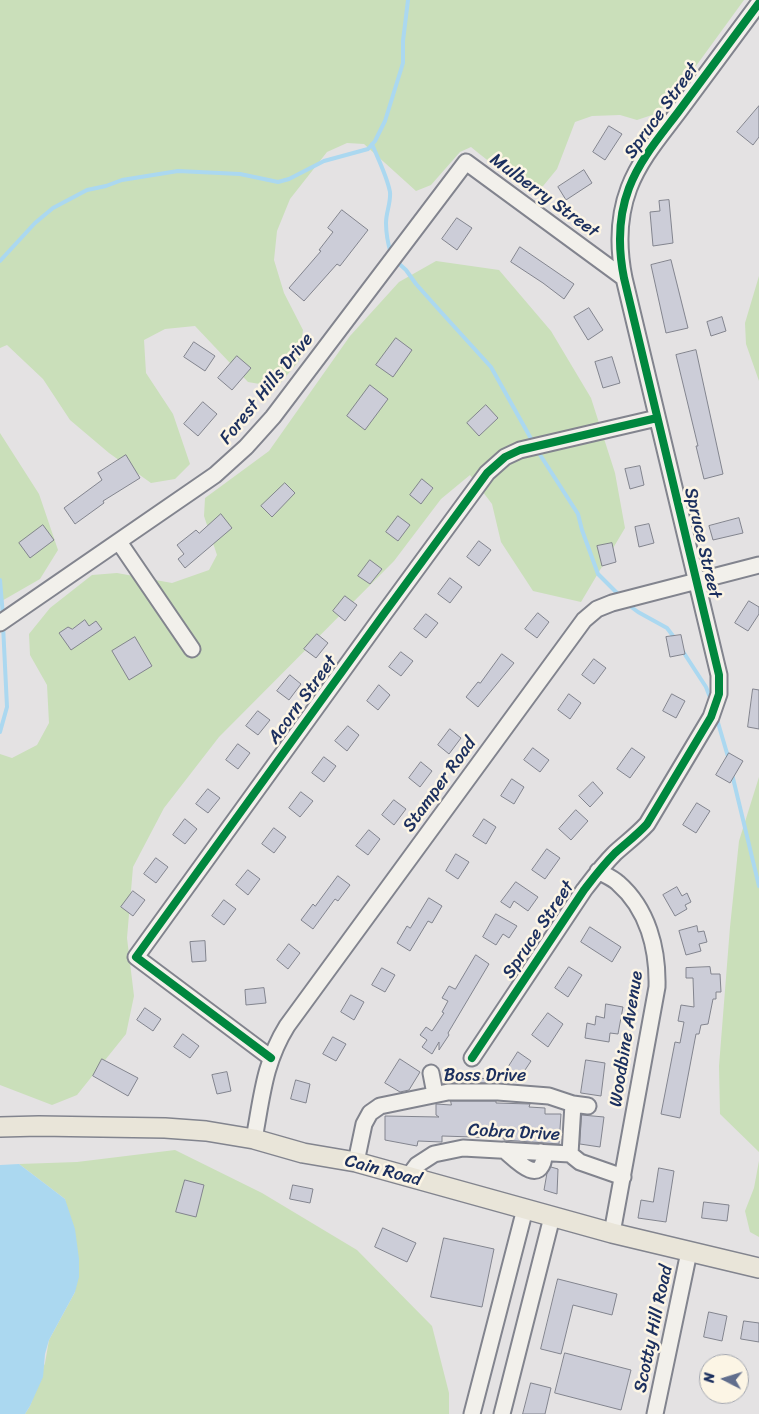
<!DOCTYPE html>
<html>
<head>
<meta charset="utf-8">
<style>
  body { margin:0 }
  #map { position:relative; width:759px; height:1414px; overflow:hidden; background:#e4e2e3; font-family:Sriracha,sans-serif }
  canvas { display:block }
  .north { position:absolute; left:699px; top:1354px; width:50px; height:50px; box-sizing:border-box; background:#fcf5e5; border:1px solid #a2a6af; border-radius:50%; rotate:275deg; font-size:14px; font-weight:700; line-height:20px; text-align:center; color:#1b2f5e }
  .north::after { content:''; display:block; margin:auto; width:18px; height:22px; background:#616e8d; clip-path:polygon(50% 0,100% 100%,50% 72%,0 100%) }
</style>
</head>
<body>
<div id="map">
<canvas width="759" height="1414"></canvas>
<div class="north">N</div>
</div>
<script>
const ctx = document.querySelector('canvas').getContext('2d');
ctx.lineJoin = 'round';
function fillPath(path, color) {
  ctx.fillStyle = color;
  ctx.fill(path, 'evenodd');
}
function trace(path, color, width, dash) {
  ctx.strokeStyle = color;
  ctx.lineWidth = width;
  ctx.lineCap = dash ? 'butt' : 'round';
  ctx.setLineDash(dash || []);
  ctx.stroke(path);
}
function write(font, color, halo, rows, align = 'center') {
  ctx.font = font + ' Sriracha,sans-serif';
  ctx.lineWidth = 5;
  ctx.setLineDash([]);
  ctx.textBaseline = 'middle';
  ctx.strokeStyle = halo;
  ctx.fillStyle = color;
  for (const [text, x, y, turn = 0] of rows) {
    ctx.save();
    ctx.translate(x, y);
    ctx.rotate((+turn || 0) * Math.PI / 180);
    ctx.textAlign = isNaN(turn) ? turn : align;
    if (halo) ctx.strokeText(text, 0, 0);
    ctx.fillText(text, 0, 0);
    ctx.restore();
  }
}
fillPath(new Path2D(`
  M0,0H744L688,77L658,113L637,120L620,115L592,116L575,122L557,169L539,191C514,182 492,164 471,147L460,152L431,185L416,191L364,144L347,143L327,152L290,199L277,231L274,260L284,293L303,330L299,361L277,387L248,382L195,326L165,329L144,340L146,373L173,414L190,464L175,479L151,483L109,453L70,420L43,379L7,345L0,348Z
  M436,261L499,270L551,331L591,398L615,473L625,528L581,602L533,591L501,542L492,504L470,475L441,499L394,561L219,737L164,808L133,867L127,938L134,996L126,1034L77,1095L52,1105L0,1085V754L12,758L37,745L49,723L47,685L30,655L29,634L50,608L92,575L117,573L172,583L209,570L217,555L204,516L205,498L269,451L350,336L399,282Z
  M759,276V381L746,344L745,323Z
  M0,433L39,494L58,550L40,579L0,602Z
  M759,777V1152L720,1114L719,1066L730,927L739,841Z
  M175,1150L262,1193L357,1250L432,1326L449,1393V1414H25L30,1406L45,1363L49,1340L75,1292L65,1199L19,1164L77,1162Z
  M759,1161V1237L750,1232L745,1211L754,1188Z`), '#cadfba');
fillPath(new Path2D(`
  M19,1164L65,1199L75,1229L79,1259V1277L75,1292L49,1340L45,1354L43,1377L30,1406L25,1414H0V1165Z`), '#abd8f0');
trace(new Path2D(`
  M372,144C378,159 387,176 390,192C391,203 386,212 386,223C386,233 388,244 391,254
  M0,261L35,223L53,208L87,190L106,186L122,180L178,171L240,174L278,182L289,179L324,161L368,149L375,141L385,121L403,63V41L408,0
  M396,261L406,270L416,284L441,312L491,367L534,444
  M537,450L578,514L582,530L598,574L620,596
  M0,580L3,616
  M626,603L638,612L667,628L676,640
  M682,650L706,687L711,700
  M716,716L729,760
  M0,732L7,707L3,625
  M732,774L759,886`), '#abd8f0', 4);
const building = new Path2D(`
  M759,106V137L753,145L737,132Z
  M609,126L622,134L605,160L593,152Z
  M584,170L592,183L566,200L558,187Z
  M669,200L673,243L653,246L650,212L660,211L659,201Z
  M342,210L368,230L340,266L337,264L304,301L289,288L321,251L319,250L333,232L328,228Z
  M457,218L472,228L457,250L442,239Z
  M520,247L574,284L564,299L543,283L511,262Z
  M671,260L688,328L666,333L651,265Z
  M589,308L603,330L588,340L574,317Z
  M722,317L726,331L711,336L707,322Z
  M396,338L412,350L393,377L376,365Z
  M194,342L215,356L205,371L184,357Z
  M696,350L723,474L704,479L696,446H698L676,355Z
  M237,356L251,368L232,390L218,378Z
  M612,357L620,383L603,388L595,362Z
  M370,385L388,399L365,430L347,416Z
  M203,402L217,414L198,436L184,424Z
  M486,405L498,418L479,436L467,423Z
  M126,455L140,478L103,501L104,503L75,524L64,508L102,480L98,473Z
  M640,466L644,485L630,489L625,469Z
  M422,479L433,488L421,504L410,495Z
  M285,483L295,493L272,517L261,506Z
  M221,514L232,528L185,568L178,559L184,554L177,545L196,530L199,533Z
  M398,516L410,525L398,541L386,532Z
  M739,518L743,533L713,540L709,526Z
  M649,524L654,543L639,547L635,527Z
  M43,525L54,540L30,558L19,543Z
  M479,541L491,550L479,566L467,557Z
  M612,543L616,562L602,566L597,546Z
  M370,560L382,569L370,584L358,576Z
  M450,578L462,587L450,603L438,594Z
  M345,596L357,605L345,621L333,611Z
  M749,601L759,607V614L748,631L735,623Z
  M538,613L549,622L537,638L525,629Z
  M426,614L438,623L426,638L414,629Z
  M85,620L89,626L96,621L102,629L71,650L59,633L68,627L72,629Z
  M317,634L328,643L316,658L304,649Z
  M681,635L685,654L670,657L666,637Z
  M135,637L152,666L129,680L112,651Z
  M401,652L413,661L401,676L389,667Z
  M502,654L514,663L478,707L466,697L478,682L480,683Z
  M594,659L606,668L594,684L582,675Z
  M290,675L301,684L289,700L277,691Z
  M379,685L390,695L378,710L367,701Z
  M753,689L759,690V729L748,727Z
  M569,694L581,703L570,719L558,710Z
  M672,694L685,701L676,718L663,711Z
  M258,711L270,720L258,735L246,726Z
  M348,726L359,735L347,751L335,741Z
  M450,729L461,738L449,754L438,745Z
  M238,744L250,753L238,769L226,760Z
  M533,748L549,760L540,772L524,760Z
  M632,748L645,757L630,778L617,769Z
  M729,753L743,761L730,783L716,775Z
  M324,757L336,766L324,782L312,773Z
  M421,762L432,771L420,787L409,778Z
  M512,779L524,787L514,804L501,796Z
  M593,782L603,793L590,807L579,796Z
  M208,789L220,798L208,813L196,804Z
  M301,792L313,801L300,817L289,808Z
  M394,800L406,809L394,825L382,815Z
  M697,803L710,811L696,833L683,825Z
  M576,810L588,821L571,840L559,829Z
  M185,819L197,829L185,844L173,835Z
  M484,819L496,827L486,844L473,836Z
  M274,828L286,837L274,853L262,844Z
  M369,830L380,839L368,855L356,846Z
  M547,849L560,858L545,879L532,870Z
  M456,854L469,862L458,879L446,871Z
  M156,858L168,867L156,883L144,874Z
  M248,870L260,879L248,895L236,885Z
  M338,876L350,885L338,901L335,899L313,929L301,920L313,904L315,906Z
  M516,882L538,897L528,911L514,901L510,908L501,902Z
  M677,887L682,896L687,893L691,902L685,905L687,909L675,916L663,895Z
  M133,891L145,900L133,916L121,907Z
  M429,898L442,906L432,923L428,921L410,951L397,943L407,926L410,928Z
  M224,900L236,909L224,925L212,916Z
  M496,914L517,926L509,938L503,934L496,945L483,937Z
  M697,926L698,932L704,931L707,942L699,944L701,951L686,955L679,931Z
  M590,927L621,947L612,962L581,942Z
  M205,941L206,961L192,962L190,942Z
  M289,944L300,953L288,969L277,960Z
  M476,955L489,964L448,1033L449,1035L439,1050V1042L432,1054L422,1047L427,1040L420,1035L426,1027L432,1031L444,1013L442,1012L448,1001L442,998L449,986L455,989Z
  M569,967L582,975L568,997L555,988Z
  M710,967L711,974H720L721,992H716V999H713L708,1024L701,1025L699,1034H696L680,1118L661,1114L675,1042L680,1043L684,1022L678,1021L681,1005L694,1007L693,978H686V968Z
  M382,968L395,975L385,992L372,985Z
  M264,988L266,1003L246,1005L245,990Z
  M351,995L364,1002L354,1020L341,1012Z
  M606,1004L623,1007L618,1034L610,1033L609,1042L585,1038L587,1023L595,1025L596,1016L604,1018Z
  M145,1008L161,1019L153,1031L137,1020Z
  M548,1013L563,1024L548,1047L532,1035Z
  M183,1034L199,1046L190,1058L174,1047Z
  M333,1037L346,1044L336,1061L323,1054Z
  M518,1052L531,1061L517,1082L504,1074Z
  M102,1059L138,1078L128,1096L93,1076Z
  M400,1059L420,1072L409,1090L400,1092L385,1083Z
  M586,1060L605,1063L601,1096L581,1093Z
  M227,1072L231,1091L217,1094L212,1075Z
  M452,1076L490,1079V1083H452Z
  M296,1080L310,1084L306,1103L291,1099Z
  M451,1101H496V1103L530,1104L529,1107L545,1108V1114H561L559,1144L504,1140V1138L442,1136V1142L418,1141L417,1146L385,1140V1116L439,1117L436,1115V1104L451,1105Z
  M582,1115L604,1117L600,1147L580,1144Z
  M551,1167L558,1169L557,1194L544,1190L547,1173Z
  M659,1168L674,1171L666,1222L638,1218L641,1200L653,1202Z
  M185,1180L204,1185L196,1217L176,1212Z
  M293,1185L313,1189L310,1203L290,1199Z
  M704,1202L729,1205L727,1221L702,1218Z
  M383,1228L416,1243L407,1262L375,1247Z
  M444,1238L494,1249L482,1307L431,1297Z
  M558,1279L617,1294L612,1315L573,1305L561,1354L541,1349Z
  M709,1312L727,1316L722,1341L704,1337Z
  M744,1321L759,1323V1342L741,1339Z
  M565,1353L631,1370L621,1410L555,1393Z
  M531,1383L551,1388L545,1414H523Z`);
fillPath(building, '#cccdd8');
trace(building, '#82848e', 1);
const minor = new Path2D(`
  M119,542L192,649
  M0,623L215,475L246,447L273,417L466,162L624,278
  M598,871C605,875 613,878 618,883C648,909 658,949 657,987L612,1233
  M271,1058L136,957L383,615L487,473L505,457L520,450L657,418
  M472,1058L584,890C594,877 603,865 615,853C626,843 637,835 647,824L711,717L719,694V675L624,278C618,248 618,217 629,188C640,159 661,135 679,111C706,75 732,39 759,3
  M431,1073L435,1094
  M573,1104L588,1106
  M254,1139C262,1097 264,1063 287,1026L584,620L597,609L612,603L759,565
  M504,1150C515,1159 539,1186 544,1158L541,1152
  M356,1162L364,1124L370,1113L380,1106L448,1092H498L549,1096L573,1104L570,1154
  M408,1177L417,1165L434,1154L463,1148L570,1154L580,1162L623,1177
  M472,1414L525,1209
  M502,1414L552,1217
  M655,1414L689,1252`);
const major = new Path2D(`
  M0,1127L39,1126L165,1128L206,1131L254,1139L303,1153L356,1162L612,1233L759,1268`);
trace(minor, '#82848e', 19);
trace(major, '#82848e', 22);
trace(minor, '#f2f0eb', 15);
trace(major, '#e9e5d9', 19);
trace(new Path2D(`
  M271,1058L136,957L383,615L487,473L505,457L520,450L657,418
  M472,1058L584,890C594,877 603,865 615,853C626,843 637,835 647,824L711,717L719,694V675L624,278C618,248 618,217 629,188C640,159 661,135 679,111C706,75 732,39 759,3`), '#00873e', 8);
write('18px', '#1b2f5e', '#fcf5e5', [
  ["Spruce Street",662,111,-54],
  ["Mulberry Street",544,196,36],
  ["Forest Hills Drive",267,389,-51],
  ["Spruce Street",702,543,77],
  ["Acorn Street",303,700,-54],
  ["Stamper Road",440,785,-54],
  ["Spruce Street",539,930,-56],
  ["Woodbine Avenue",627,1039,-81],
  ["Boss Drive",485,1076],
  ["Cobra Drive",514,1133,3],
  ["Cain Road",383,1171,15],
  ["Scotty Hill Road",654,1329,-78]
]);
</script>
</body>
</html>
